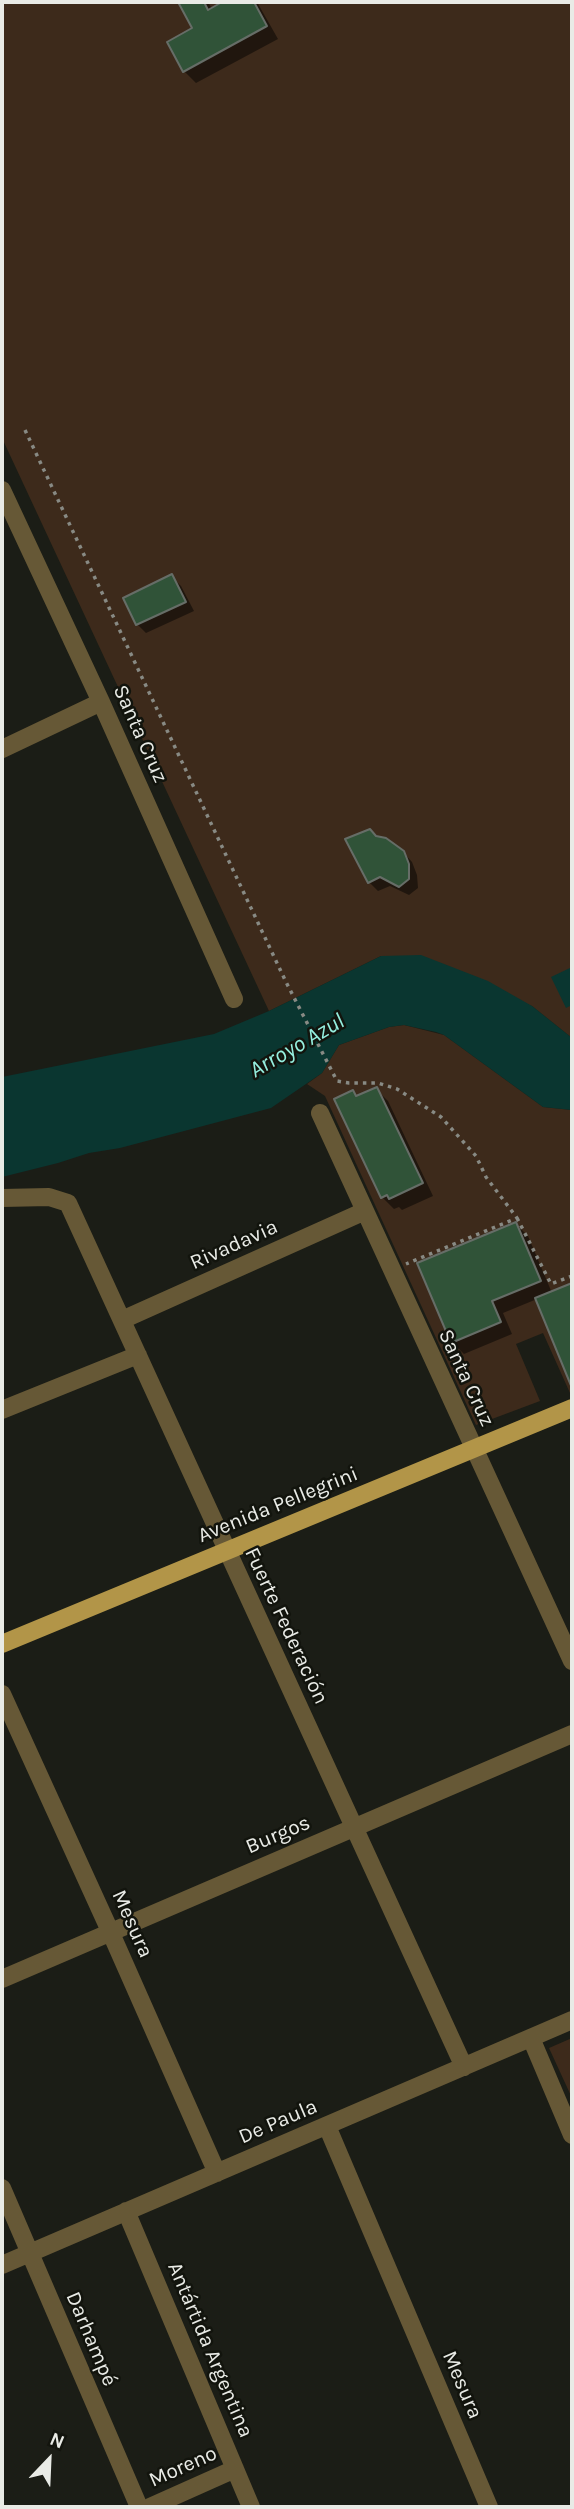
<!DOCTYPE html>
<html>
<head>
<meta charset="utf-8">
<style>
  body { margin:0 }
  #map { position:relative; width:574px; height:2509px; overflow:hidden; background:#1b1d16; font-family:Karla,sans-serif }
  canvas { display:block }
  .frame { position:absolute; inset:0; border:4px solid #e9ebe6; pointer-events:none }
  .north { position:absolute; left:14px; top:2425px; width:70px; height:70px; -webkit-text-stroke:5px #12140d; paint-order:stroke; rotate:23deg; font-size:19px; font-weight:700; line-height:28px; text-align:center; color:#e9ebe6 }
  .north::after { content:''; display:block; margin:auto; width:24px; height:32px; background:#e9ebe6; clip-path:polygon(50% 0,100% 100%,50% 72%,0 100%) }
</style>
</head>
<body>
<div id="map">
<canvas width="574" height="2509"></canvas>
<div class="frame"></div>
<div class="north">N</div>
</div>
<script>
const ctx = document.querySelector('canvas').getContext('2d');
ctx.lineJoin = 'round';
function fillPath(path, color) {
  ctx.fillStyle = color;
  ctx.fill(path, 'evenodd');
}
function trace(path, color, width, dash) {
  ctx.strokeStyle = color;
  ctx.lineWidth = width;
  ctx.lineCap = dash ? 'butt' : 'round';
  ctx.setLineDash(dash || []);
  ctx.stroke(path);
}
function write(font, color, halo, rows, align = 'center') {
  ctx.font = font + ' Karla,sans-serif';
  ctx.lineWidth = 5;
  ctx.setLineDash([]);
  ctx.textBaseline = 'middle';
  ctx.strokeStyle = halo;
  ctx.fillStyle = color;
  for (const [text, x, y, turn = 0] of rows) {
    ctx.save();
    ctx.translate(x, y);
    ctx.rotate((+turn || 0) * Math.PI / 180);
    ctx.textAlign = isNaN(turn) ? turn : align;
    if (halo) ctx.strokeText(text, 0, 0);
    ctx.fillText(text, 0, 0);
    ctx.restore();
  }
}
fillPath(new Path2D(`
  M2,2H572V1038L532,1006L381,956L269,1011L2,438Z
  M404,1025L444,1035L543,1107L572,1110V1392L570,1393L543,1333L516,1344L540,1401L476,1425L325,1096L307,1084L322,1073L339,1045L389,1027Z
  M572,2038V2098L549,2048Z`), '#3d2a1b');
fillPath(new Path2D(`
  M421,955L488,981L532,1006L572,1038V1110L543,1107L444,1035L436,1032L404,1025L389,1027L339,1045L322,1073L271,1108L120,1148L89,1153L58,1163L2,1177V1077L214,1034L269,1011L381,956Z
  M572,967V1005L566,1008L551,977Z`), '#0a3630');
fillPath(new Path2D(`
  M180,2H208L212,9L226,2H257L278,39L196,83L184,71L169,43L195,29Z
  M172,577L181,586L194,611L146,633L137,624L125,599Z
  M376,838L403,852L412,862L417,875L418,888L409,895L390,886L378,891L369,882Z
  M376,1089L388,1101L433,1196L402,1210L399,1207L394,1209L382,1197L353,1092L358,1097Z
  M516,1224L528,1236L552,1293L572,1284V1382L537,1299L503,1313L512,1334L464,1354L452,1342Z`), '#0007');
const building = new Path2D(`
  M178,2H204L208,10L222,2H254L267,26L183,72L167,42L192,28Z
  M172,574L186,602L136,625L123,598Z
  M370,829L376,836L386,838L404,851L409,864V879L399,887L380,877L368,883L345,839Z
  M377,1087L423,1183L389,1199L387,1195L381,1198L334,1099L353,1090L356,1096Z
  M516,1222L541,1281L492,1301L501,1322L451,1343L417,1263Z
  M572,1283V1388L535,1298Z`);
fillPath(building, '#305338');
trace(building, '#666d67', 2);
trace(new Path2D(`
  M25,430L286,982L337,1081L349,1083H378L397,1089L441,1117L476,1156L486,1177L517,1218L406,1264
  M517,1218L551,1284L572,1276`), '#888a84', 3.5, [3.5, 5]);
trace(new Path2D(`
  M2,490L101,702L234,999
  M2,749L101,702
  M320,1113L572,1661
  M2,1198L49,1197L68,1203L464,2067
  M122,1320L365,1211
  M2,1410L138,1355
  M2,1694L110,1931L217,2173
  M2,1979L572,1734
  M531,2038L572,2135
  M327,2126L489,2507
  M2,2188L139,2507
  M126,2211L251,2507
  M2,2265L572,2020
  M150,2507L235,2469`), '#665836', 18);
trace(new Path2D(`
  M2,1644L572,1408`), '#b29548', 18);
write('21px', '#e9ebe6', '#12140d', [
  ["Santa Cruz",140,734,66],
  ["Rivadavia",234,1245,-24],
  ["Santa Cruz",466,1378,65],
  ["Avenida Pellegrini",278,1505,-22],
  ["Fuerte Federación",286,1626,65],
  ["Burgos",278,1835,-23],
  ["Mesura",132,1924,66],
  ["De Paula",278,2122,-23],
  ["Darhampé",91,2339,67],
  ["Antártida Argentina",210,2350,67],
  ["Mesura",462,2385,67],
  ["Moreno",183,2467,-24]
]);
write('italic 23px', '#95efdf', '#12140d', [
  ["Arroyo Azul",297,1046,-30]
]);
</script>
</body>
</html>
